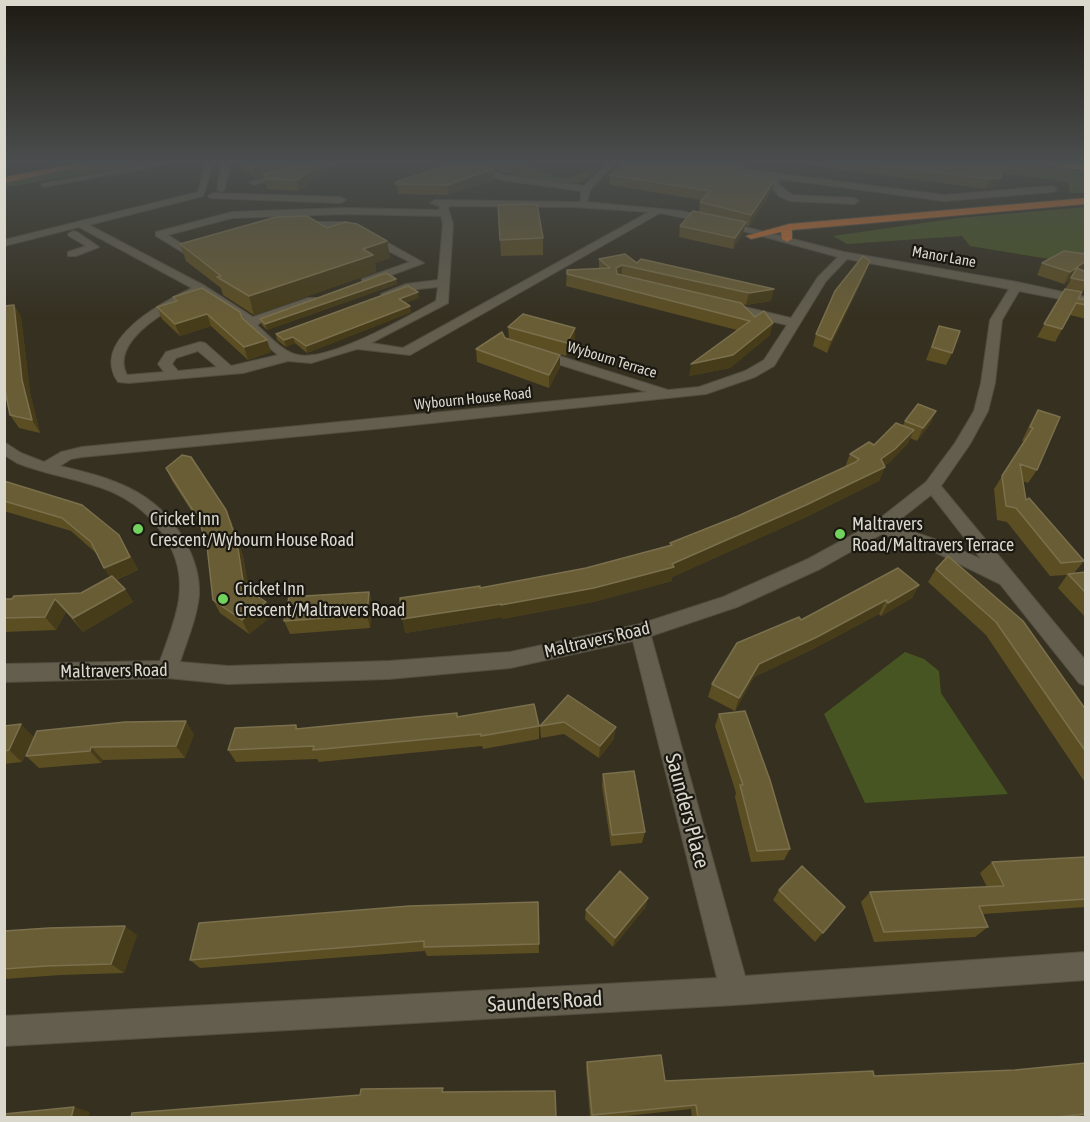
<!DOCTYPE html>
<html>
<head>
<meta charset="utf-8">
<style>
  body { margin:0 }
  #map { position:relative; width:1090px; height:1122px; overflow:hidden; background:#353020; font-family:"Asap Condensed",sans-serif }
  canvas { display:block }
  .frame { position:absolute; inset:0; border:6px solid #dad7cd; pointer-events:none }
</style>
</head>
<body>
<div id="map">
<canvas width="1090" height="1122"></canvas>
<div class="frame"></div>
</div>
<script>
const ctx = document.querySelector('canvas').getContext('2d');
ctx.lineJoin = 'round';
function fillPath(path, color) {
  ctx.fillStyle = color;
  ctx.fill(path, 'evenodd');
}
function trace(path, color, width, dash) {
  ctx.strokeStyle = color;
  ctx.lineWidth = width;
  ctx.lineCap = dash ? 'butt' : 'round';
  ctx.setLineDash(dash || []);
  ctx.stroke(path);
}
function write(font, color, halo, rows, align = 'center') {
  ctx.font = font + ' "Asap Condensed",sans-serif';
  ctx.lineWidth = 4.5;
  ctx.setLineDash([]);
  ctx.textBaseline = 'middle';
  ctx.strokeStyle = halo;
  ctx.fillStyle = color;
  for (const [text, x, y, turn = 0] of rows) {
    ctx.save();
    ctx.translate(x, y);
    ctx.rotate((+turn || 0) * Math.PI / 180);
    ctx.textAlign = isNaN(turn) ? turn : align;
    if (halo) ctx.strokeText(text, 0, 0);
    ctx.fillText(text, 0, 0);
    ctx.restore();
  }
}
fillPath(new Path2D(`
  M108,162H162L5,187V181Z
  M472,162H515L563,179L597,169C592,173 586,181 578,183C554,189 497,169 472,162Z
  M913,162H1004L1085,171V193H1070L1068,182Z
  M1085,207V265L970,246L962,236L847,244L833,236L958,218Z
  M905,652L924,659L939,671L941,693L1008,794L865,803L824,714Z`), '#475522');
const minor = new Path2D(`
  M161,162H177L44,187L40,184Z
  M206,162H214L203,196L89,225L205,286L253,317L308,298H316V302L264,321L257,325C269,336 283,352 298,355C329,362 408,316 436,301L438,287L408,290L387,297L381,294L406,284L438,280L443,224L441,216L345,214L232,218L168,235L188,248L203,244L208,247L187,255L156,236V232L232,212L345,208L439,210L440,206L430,203L435,200L581,202V191L502,180L452,162H463L503,175L584,186L608,162H616L590,190L587,202L682,211L844,252L1017,282L1086,297V304L1019,291L1002,320L995,383L988,411L970,444L941,486L1086,661V686L1079,683L1000,584L931,550L882,534L820,569L737,607L651,636L745,976L1086,952V980L735,1005L4,1046V1016L717,978L633,641L510,668L389,679L228,684L167,678L4,682V664L160,661C167,641 176,620 179,599C186,551 152,509 110,491C80,479 47,475 17,463L4,455V442L21,453L44,462L61,452L82,447L647,392L532,356L531,353L532,350L537,349L668,390L699,387L745,371L764,360L787,325L724,310V304L728,303L791,318L818,277L838,257L725,226L660,213L410,355L357,349L311,363L288,361L243,373L129,383L118,382C89,340 163,302 192,288L79,227L4,246V240L198,192ZM450,206L574,207L649,212L403,348L371,343L448,303L453,224L448,208ZM847,259L1009,289L990,320L981,383L974,411L955,443L926,482L874,523L808,559L723,597L640,624L510,652L389,661L228,666L180,662C187,640 197,618 199,595C200,575 193,555 183,538C155,490 111,478 60,466L71,459L82,457L385,428L706,394L755,377L774,366L826,281ZM200,293L246,323L247,329L278,355L231,366L205,343L200,342L166,352L158,364L164,372L127,375C108,339 176,305 200,293ZM198,351L217,367L178,371L172,364L176,358ZM931,495L981,559L943,542L893,525Z
  M222,162H230L225,189L221,192L217,189Z
  M332,162H345L253,185L249,182Z
  M670,162H689L944,195L1053,186L1057,189L1053,192L944,201L780,179L778,184L792,195L854,198L859,201L854,204L790,201L779,196L770,186L772,178L674,164Z
  M213,193L341,197L346,200L341,203L210,198L208,196Z
  M297,222H347L349,228L354,231L374,235L424,263L370,283H362V279L410,262L367,240L347,236L339,227H294V223Z
  M73,231L77,232L99,247L76,256H68V252L86,246L69,236L68,234Z`);
const highway = new Path2D(`
  M88,162H103L4,183V177Z
  M1028,162L1086,165V170L1032,164Z
  M1086,198V204L792,230V239L787,242L782,239L781,232L751,239L746,236L789,224Z`);
trace(minor, '#514d40', 2);
trace(highway, '#514d40', 2);
fillPath(minor, '#635e4d');
fillPath(highway, '#ce6f2c');
fillPath(new Path2D(`
  M238,162H328L329,168L299,191L267,189L264,176L256,178L240,168Z
  M478,162H544L510,174L486,167L493,169L494,179L448,195L398,194L396,182L478,164Z
  M626,162H751L747,167H743L741,174L772,191L749,226L745,225L743,233L733,249L679,237L680,226L699,212L700,202L702,200L610,185V175Z
  M809,162H994L997,188L985,189L809,165Z
  M498,205L543,238V255L501,256Z
  M327,228L387,241L390,258L375,263L376,272L254,315L223,295L221,288L186,261L180,244Z
  M1086,254V269L1082,271L1086,272V286L1078,299H1086V319L1070,315L1055,342L1037,337L1071,279L1064,284L1037,275L1042,263Z
  M599,259L637,263L641,259L771,301L746,305L742,304L770,335L730,368L689,376L737,330L566,286L567,270L599,269Z
  M866,272L827,353L813,346L816,334Z
  M396,279L397,284L267,330L262,325L260,319Z
  M173,297L240,312L242,319L271,352L248,360L211,326L180,336L162,319L157,307L175,301Z
  M419,298L405,303L411,312L409,313L307,353L295,343L286,347L277,340L276,334Z
  M14,305L21,317L30,393L40,433L19,428L10,415Z
  M939,326L952,353L946,365L926,360Z
  M508,327L575,340L566,356L528,345L560,367L549,388L477,362L476,349L505,338L509,339Z
  M1038,410L1037,470L1028,483L1023,481L1026,500L1084,561L1074,573L1086,572V618L1058,588L1067,575L1050,576L1007,522L997,520L994,489L1024,441H1022L1030,424Z
  M936,411L930,424L917,441L910,438L908,443L890,462L884,466L885,467L879,481L802,519L672,577V581L593,602L502,619V617L405,633L480,588L586,568L670,546V543L738,516L845,467L850,454L874,445L903,425L905,421Z
  M166,468L226,510L232,523L243,556L249,590L266,602L272,616L249,634L220,613L213,600L207,546L201,526L172,481Z
  M4,481L127,549L138,570L116,580L125,589L133,602L83,632L66,612L56,630L4,632V599L81,593L110,577L104,568L96,553L71,531L4,511Z
  M948,556L1086,710V784L986,635L928,582L936,569Z
  M919,585L912,598L881,616L879,614L811,650L754,677L735,711L708,697L712,684L801,620Z
  M369,592L373,605L370,628L290,634L284,621Z
  M568,695L614,739L599,758L564,734L541,738L540,726Z
  M457,713L458,717L539,726V739L483,749L482,746L319,762L317,759L236,762L228,750L296,725L298,729Z
  M719,714L790,849L784,860L751,862L735,797L736,793L715,726Z
  M4,726L34,737L22,762L4,764Z
  M194,734L185,758L103,760L101,763L39,768L26,756Z
  M603,774L645,832L642,843L611,846L602,786Z
  M1086,857V907L983,914L988,927L975,937L874,942L861,902L870,892L987,887L980,873L992,862Z
  M779,890L845,907L815,942L773,900Z
  M648,898L645,908L613,947L585,919L586,910Z
  M538,902L539,953L427,956L425,951L200,968L190,960Z
  M4,931L137,935L124,973L61,975L4,979Z
  M587,1062L665,1081L874,1076L1015,1070L1086,1063V1117L692,1118L691,1109L608,1118H590L586,1068Z`), '#5c4e23');
fillPath(new Path2D(`
  M281,162H320L263,174L264,176L256,178L253,168Z
  M323,162H328L329,168L299,191L297,180Z
  M515,162H544L510,174L509,164Z
  M743,166L741,176L737,174Z
  M493,169L494,179L448,195L447,185Z
  M1001,178L997,188L985,189L989,179Z
  M774,181L772,191L749,226L751,215Z
  M746,222L743,233L733,249L735,238Z
  M387,241L390,258L375,263L376,272L254,315L249,296L363,249Z
  M870,261L866,272L827,353L831,340Z
  M1086,261V269L1064,284L1070,272Z
  M622,265V277L615,280L616,268Z
  M396,279L397,284L267,330L265,324Z
  M774,289L771,301L746,305L749,293Z
  M418,292L419,298L399,305V299Z
  M14,305L21,317L30,393L40,433L32,420L22,380Z
  M410,306L411,312L409,313L307,353L306,346Z
  M207,314L211,326L180,336L175,324Z
  M773,323L770,335L730,368L689,376L691,364Z
  M575,328V340L566,356L567,343Z
  M293,337L295,343L286,347L284,340Z
  M267,340L271,352L248,360L244,347Z
  M560,355V367L549,388V375Z
  M936,411L930,424L917,441L923,428Z
  M914,430L908,443L890,462L875,472L881,459Z
  M885,467L879,481L802,519L672,577V581L593,602L502,619L501,605L672,564Z
  M226,510L232,523L243,556L251,601L244,587Z
  M119,535L127,549L138,570L112,581L104,568Z
  M919,585L912,598L881,616L888,603Z
  M125,589L133,602L83,632L73,618Z
  M369,592L373,605L370,628L367,615Z
  M55,599L66,612L56,630L45,617Z
  M886,600L879,614L811,650L754,677L735,711L739,698L759,664Z
  M266,602L272,616L249,634L242,620Z
  M501,604L502,617L405,633L402,619Z
  M186,721L194,734L185,758L176,746Z
  M21,724L34,737L22,762L9,750Z
  M616,727L614,739L599,758L600,746Z
  M91,747L103,760L101,763L90,751Z
  M648,898L645,908L613,947L615,938Z
  M125,926L137,935L124,973L111,964Z
  M74,1107L90,1112L88,1118H71Z`), '#463c1a');
const building = new Path2D(`
  M243,162H281L253,168Z
  M314,162H323L297,180L264,179L267,176L263,174Z
  M457,162H471L493,169L447,185L396,184V182Z
  M502,162H515L509,164Z
  M626,162H712L743,166L737,174L772,179L774,181L751,215L700,202L710,191L610,175Z
  M856,162H994L1002,163L1001,178L989,179Z
  M537,204L543,238L500,240L498,205Z
  M693,211L746,222L735,238L680,226Z
  M307,216L327,228L345,222L357,224L387,241L363,249L373,255L249,296L217,277L221,276L180,244L276,217Z
  M1064,251L1086,254V261L1070,272L1042,263Z
  M625,254L637,263L641,259L774,289L749,293L622,265L616,268L617,274L741,303L755,317L764,311L773,323L733,355L691,364L750,321L567,274V270L610,268L599,259Z
  M863,256L870,261L831,340L816,334L835,291Z
  M1077,268L1086,272V281L1071,278Z
  M386,273L396,279L265,324L260,319Z
  M408,286L418,292L399,299L410,306L306,346L293,337L284,340L276,334Z
  M202,288L240,312L242,318L267,340L244,347L207,314L175,324L157,307L177,301L173,297Z
  M1065,289L1082,292L1078,299H1086V305L1076,303L1062,329L1044,324Z
  M14,305L22,380L32,420L10,415L4,385V306Z
  M523,314L575,328L567,343L508,327Z
  M939,326L960,331L952,353L932,347Z
  M502,332L505,338L560,355L549,375L476,349Z
  M918,404L936,411L923,428L905,421Z
  M1038,410L1060,417L1037,470L1020,464L1026,500L1029,498L1084,561L1061,563L1016,508L1006,506L1002,476L1033,428L1030,427Z
  M896,423L914,430L895,449L881,459L885,467L806,505L672,564L674,567L594,588L501,605V604L402,619L400,598L480,586V588L586,568L672,545L670,543L738,516L856,462L859,459L850,454L869,442L874,445Z
  M182,455L191,457L226,510L237,542L244,587L266,602L242,620L213,600L207,546L199,520L166,468Z
  M4,481L82,505L119,535L130,557L104,568L91,542L62,518L4,501Z
  M948,556L1023,621L1086,710V752L996,622L936,569Z
  M898,568L919,585L888,603L886,600L817,637L759,664L739,698L712,684L737,643L799,617L801,620Z
  M1086,572V593L1068,574Z
  M112,576L125,589L73,618L55,599L45,617L4,618V599H12L14,596L81,593Z
  M369,592L367,615L284,621L289,597Z
  M568,695L616,727L600,746L564,722L540,726Z
  M534,704L539,726L481,736V734L313,750L314,746L228,750L235,728L296,725V729L457,713V717Z
  M745,711L770,780L790,849L757,851L740,785H743L719,714Z
  M186,721L176,746L91,747L90,751L26,756L37,731L125,722Z
  M21,724L9,750L4,751V726Z
  M634,771L645,832L612,835L603,774Z
  M1086,857V899L979,906L988,927L884,932L870,892L1004,886L992,862Z
  M802,866L845,907L823,933L779,890Z
  M620,871L648,898L615,938L586,910Z
  M538,902L539,944L424,947V941L190,960L199,923L409,906Z
  M125,926L111,964L46,966L4,969V931L49,928Z
  M661,1055L665,1081L873,1071L874,1076L1015,1070L1086,1063V1114L1048,1118H698L696,1105L592,1115L587,1062Z
  M443,1088L442,1092L555,1091L556,1118H131L132,1113L360,1095L361,1089Z
  M74,1107L71,1118H4V1114Z`);
fillPath(building, '#695d35');
trace(building, '#7b704d', 1.5);
const sky = ctx.createLinearGradient(0, 0, 0, 319);
sky.addColorStop(0, '#1d1a12');
sky.addColorStop(0.51, '#4b4e4e');
sky.addColorStop(1, '#4b4e4e00');
ctx.fillStyle = sky;
ctx.fillRect(0, 0, 1090, 319);
for (const [x, y, r, color] of [
  [138,529,6,"#71d25e"],
  [840,534,6,"#71d25e"],
  [223,599,6,"#71d25e"]
]) {
  const dot = new Path2D();
  dot.arc(x, y, r, 0, 2 * Math.PI);
  ctx.fillStyle = color;
  ctx.fill(dot);
  trace(dot, '#1a1811', 2);
}
write('15px', '#dad7cd', '#1a1811', [
  ["Manor Lane",944,257,10],
  ["Wybourn Terrace",612,360,17],
  ["Wybourn House Road",473,399,-6]
]);
write('18px', '#dad7cd', '#1a1811', [
  ["Cricket Inn",150,519],
  ["Crescent/Wybourn House Road",150,540],
  ["Maltravers",852,524],
  ["Road/Maltravers Terrace",852,545],
  ["Cricket Inn",235,589],
  ["Crescent/Maltravers Road",235,610]
], 'left');
write('18px', '#dad7cd', '#1a1811', [
  ["Maltravers Road",597,640,-13],
  ["Maltravers Road",114,671,-1]
]);
write('21px', '#dad7cd', '#1a1811', [
  ["Saunders Place",687,811,75],
  ["Saunders Road",545,1002,-3]
]);
</script>
</body>
</html>
